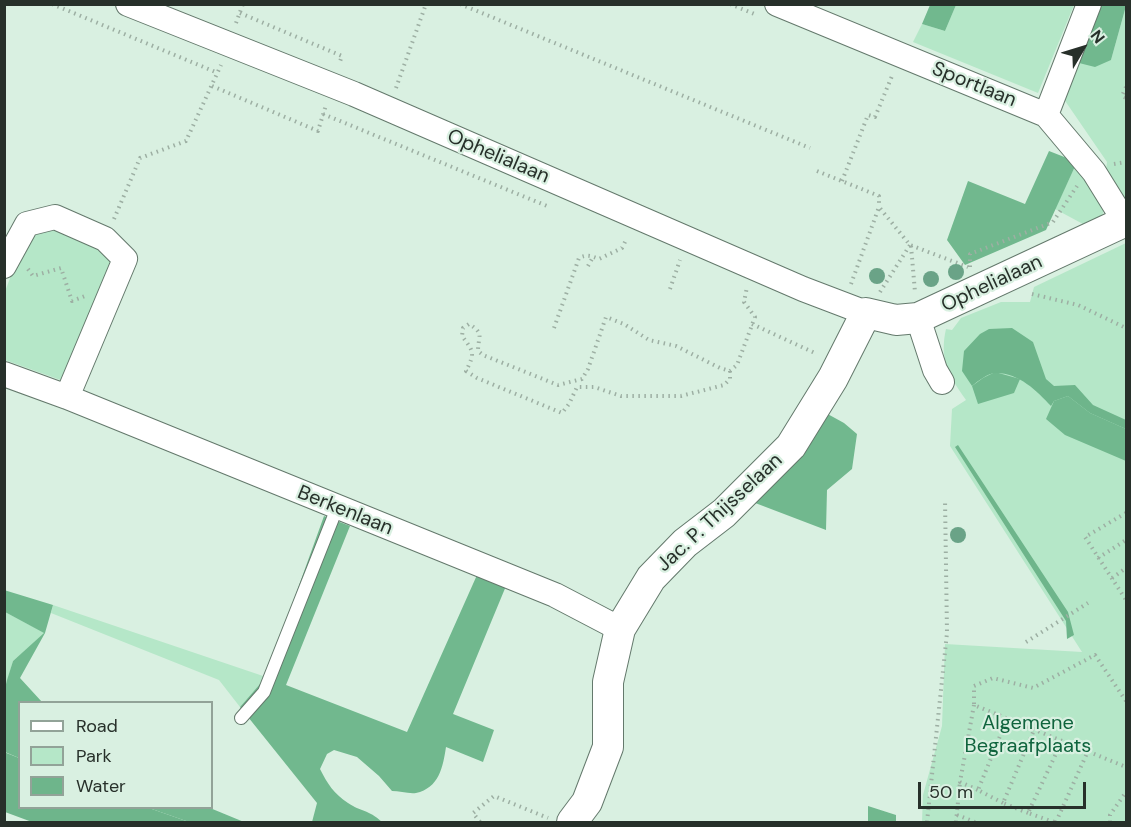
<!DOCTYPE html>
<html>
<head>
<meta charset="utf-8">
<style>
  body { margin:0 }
  #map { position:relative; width:1131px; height:827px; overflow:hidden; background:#d9f0e1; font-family:"DM Sans",sans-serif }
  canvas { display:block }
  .frame { position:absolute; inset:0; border:6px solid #27302a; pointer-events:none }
  .legend { position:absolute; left:18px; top:701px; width:195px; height:108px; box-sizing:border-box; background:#d9f0e1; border:2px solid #92a398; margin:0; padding:8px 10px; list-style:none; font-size:18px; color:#27302a }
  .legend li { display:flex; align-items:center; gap:12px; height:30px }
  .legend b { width:30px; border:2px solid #92a398 }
  .north { position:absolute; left:1053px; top:18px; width:60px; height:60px; -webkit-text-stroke:4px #d9f0e1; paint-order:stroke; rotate:52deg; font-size:16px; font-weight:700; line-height:24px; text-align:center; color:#27302a }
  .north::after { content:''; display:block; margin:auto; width:21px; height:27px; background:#27302a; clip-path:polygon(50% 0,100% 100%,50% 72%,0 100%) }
  .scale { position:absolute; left:918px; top:782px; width:168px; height:27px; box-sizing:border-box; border:3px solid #27302a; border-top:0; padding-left:8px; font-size:18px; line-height:21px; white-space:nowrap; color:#27302a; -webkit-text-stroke:4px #d9f0e1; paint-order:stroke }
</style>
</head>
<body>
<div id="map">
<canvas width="1131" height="827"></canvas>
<div class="frame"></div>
<ul class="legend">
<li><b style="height:8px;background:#fff"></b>Road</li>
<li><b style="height:16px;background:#b5e7c8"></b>Park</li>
<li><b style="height:16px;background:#6eb58b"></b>Water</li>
</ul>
<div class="north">N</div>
<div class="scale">50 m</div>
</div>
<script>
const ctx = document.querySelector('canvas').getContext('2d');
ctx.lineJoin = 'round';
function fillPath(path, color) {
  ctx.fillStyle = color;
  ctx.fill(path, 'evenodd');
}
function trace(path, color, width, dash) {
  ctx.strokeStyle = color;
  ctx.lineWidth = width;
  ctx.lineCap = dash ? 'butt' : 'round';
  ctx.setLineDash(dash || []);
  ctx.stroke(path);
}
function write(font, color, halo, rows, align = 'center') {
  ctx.font = font + ' "DM Sans",sans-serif';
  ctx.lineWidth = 4.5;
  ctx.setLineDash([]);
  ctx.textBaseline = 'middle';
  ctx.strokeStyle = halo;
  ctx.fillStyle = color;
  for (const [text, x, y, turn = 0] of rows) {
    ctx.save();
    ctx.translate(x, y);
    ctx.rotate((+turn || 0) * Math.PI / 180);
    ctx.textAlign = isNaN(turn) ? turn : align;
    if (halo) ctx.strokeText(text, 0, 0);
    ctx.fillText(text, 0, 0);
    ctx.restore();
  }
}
fillPath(new Path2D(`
  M956,5H1074L1038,93L913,42L922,24L945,31Z
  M1126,6V199L1106,170L1107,162L1059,92L1075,62L1111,60Z
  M1077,162L1105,206L1102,216L1083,224L1055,209Z
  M52,228L99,247L114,263L66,382L5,360L4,294L25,239Z
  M1126,243V822H922L923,795L942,726L945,644L1082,652L950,446L952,409L966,400C949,376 939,359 946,329L952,330L961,318L1001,302H1030L1034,287Z
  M53,605L266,677L240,707L219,680L51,613Z
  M5,612L45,633L13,661L5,688Z`), '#b5e7c8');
fillPath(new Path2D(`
  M930,5H956L945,31L922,24Z
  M1098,5H1126V6L1111,60L1095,67L1075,62Z
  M1049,151L1077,162L1046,230L965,265L947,240L968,181L1025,204Z
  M995,372L1020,379L1014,393L978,404L972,386L983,378Z
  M1068,396L1090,413L1126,429V461L1065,435L1046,419L1054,401Z
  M824,412L844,423L857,434L852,469L827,490L826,530L750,501Z
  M324,516L350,526L286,685L407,732L477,575L506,586L453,714L494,730L483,762L446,747C443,767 439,788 416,793C409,794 399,791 392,791L379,776L357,757L334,750L327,754L320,769C327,783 334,794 348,803C361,812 368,809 382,822H312L317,803L240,707L266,677Z
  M4,590L53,605L45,633L20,678L42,702H20L19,758L5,752V688L7,680L13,661L44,633L5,612Z
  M868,806L896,815V822H868Z
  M149,808H210L244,822H189Z`), '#71b88e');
fillPath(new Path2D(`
  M1012,328L1033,342L1046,379L1054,386L1075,385L1093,405L1126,420V429L1090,413L1068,396L1054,401L1051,406C1037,391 1019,373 996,373C988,373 978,381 972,386L962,371L964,351L980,334L989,329Z
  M958,445L1068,612L1074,635L1067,639L1066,621L955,447Z
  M4,752L19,758L20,808H149L189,822H32L5,812Z`), '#6eb58b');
const service = new Path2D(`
  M241,718L264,692L337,508`);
const minor = new Path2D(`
  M128,4L354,94L803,289L866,313
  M777,4L1046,115L1094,172L1125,222
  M1046,115L1089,4
  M4,266L27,224L55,217L105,239L125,259L67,397
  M918,318L935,370L942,382
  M4,374L67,397L555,595L620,629`);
const tertiary = new Path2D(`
  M572,822L587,802L608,747V682L620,629L651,578L685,543L724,513L791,446L833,378L866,313L896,320L918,318L1126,221`);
trace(service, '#64796c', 14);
trace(minor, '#64796c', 26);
trace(tertiary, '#64796c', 32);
trace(new Path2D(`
  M52,4L218,73
  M460,4L810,148
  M730,4L757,15
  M240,13L342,56L339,64
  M236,23L243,4
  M212,86L318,131L326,105
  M1126,87L1122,96L1126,98
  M396,88L426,4
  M323,114L547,206
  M1114,164L1126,162
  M817,171L879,196V207
  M842,181L868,115L875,117L892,76
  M114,219L140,158L186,141L221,65
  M911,246L915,292
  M588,266L593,257
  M970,267V254L1053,222L1077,186
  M28,269L33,276L61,268L72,301L85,296
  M851,284L879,207L910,245L968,267
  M670,289L680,260
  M880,292L910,245
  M1032,294L1078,305L1126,328
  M752,324L817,354
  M554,328L579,258C587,254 591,256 599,259L622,248L627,238
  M730,371V379L724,385L681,396H621L594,387H577L569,404L562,413L477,378L466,371C475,353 474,352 462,336L463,328L469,324C485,334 478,336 478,351L483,355L558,385L582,379L588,369L606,317L624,324L649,340L676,346L720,368L730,371L737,365L755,317L744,302L747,287
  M1126,513L1085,537L1126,600
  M1098,558L1126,540
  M1112,578L1126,568
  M1026,642L1088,603
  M1126,701L1095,655L1033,688L993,678L974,686V705L1126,767
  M974,705L960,782L978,790
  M1003,803L978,790L1007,719
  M1028,813L1003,803L1034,730
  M957,815L975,822
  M480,822L473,813L494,796L548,818
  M927,822L947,633L945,499
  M956,822L960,782
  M1054,822L1028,813L1062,741
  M1056,822L1088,751
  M1110,822V815L1126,792`), '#9dafa3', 4, [1.5, 4.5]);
trace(service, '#fff', 12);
trace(minor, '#fff', 24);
trace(tertiary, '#fff', 30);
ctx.fillStyle = '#6aa387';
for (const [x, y] of [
  [956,272],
  [877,276],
  [931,279],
  [958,535]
]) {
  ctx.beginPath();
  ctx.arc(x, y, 8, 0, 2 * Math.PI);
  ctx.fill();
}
write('20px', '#27302a', '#d9f0e1', [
  ["Sportlaan",974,85,22],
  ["Ophelialaan",498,157,23],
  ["Ophelialaan",992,284,-25],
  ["Berkenlaan",345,511,22],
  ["Jac. P. Thijsselaan",720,513,-43]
]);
write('20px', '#0f643d', '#d9f0e1', [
  ["Algemene",1028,724],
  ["Begraafplaats",1028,747]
]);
</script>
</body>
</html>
